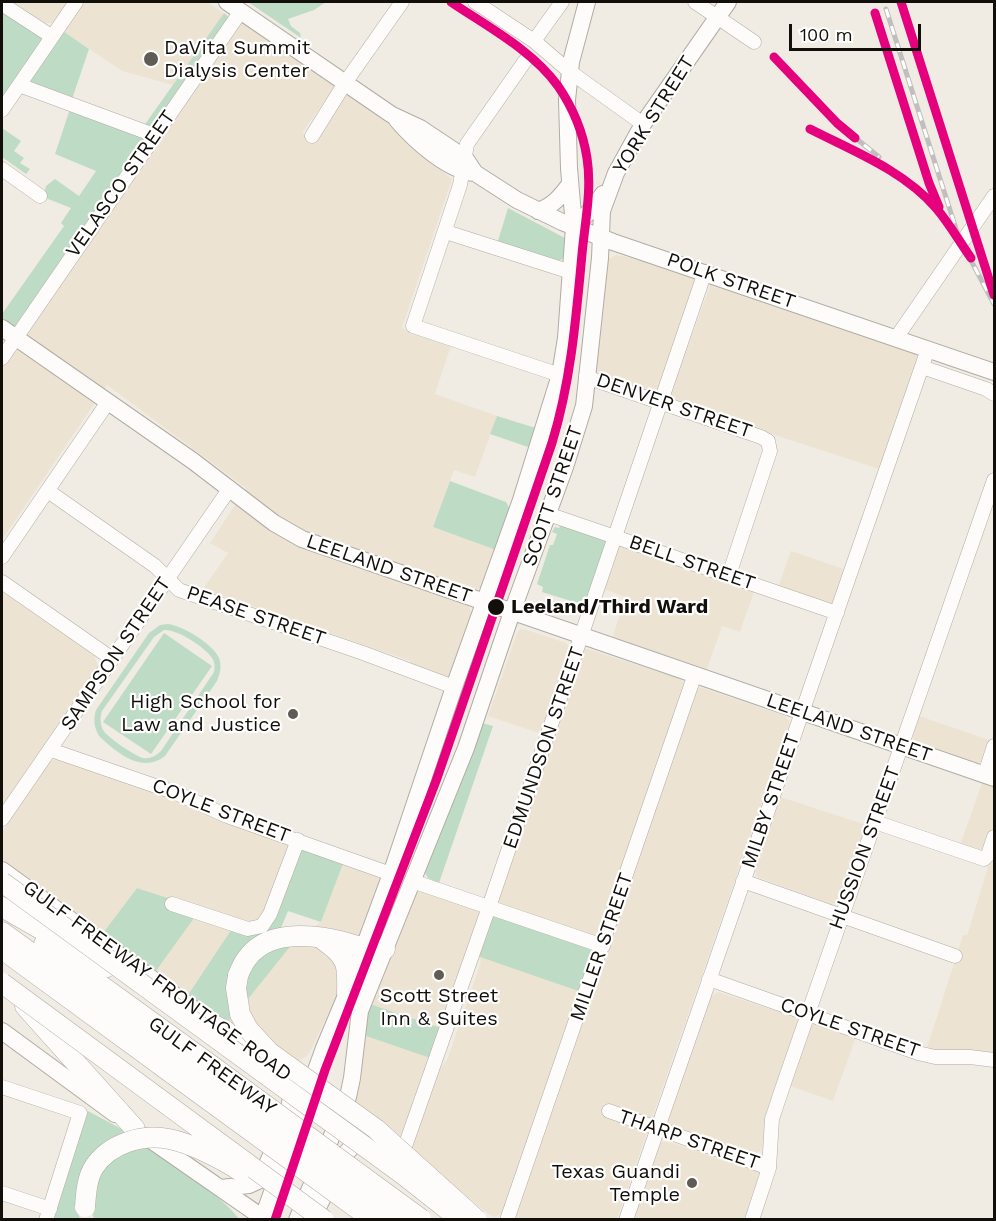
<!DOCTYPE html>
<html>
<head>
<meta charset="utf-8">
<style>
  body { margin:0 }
  #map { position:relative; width:996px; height:1221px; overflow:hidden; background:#f0ece3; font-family:"Work Sans",sans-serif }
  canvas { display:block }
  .frame { position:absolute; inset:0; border:3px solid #120e09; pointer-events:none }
  .scale { position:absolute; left:789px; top:24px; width:132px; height:27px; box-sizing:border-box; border:3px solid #120e09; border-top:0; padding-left:8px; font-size:18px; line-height:21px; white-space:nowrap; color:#120e09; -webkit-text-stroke:4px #fff; paint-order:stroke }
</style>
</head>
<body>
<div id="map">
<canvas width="996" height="1221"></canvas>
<div class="frame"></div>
<div class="scale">100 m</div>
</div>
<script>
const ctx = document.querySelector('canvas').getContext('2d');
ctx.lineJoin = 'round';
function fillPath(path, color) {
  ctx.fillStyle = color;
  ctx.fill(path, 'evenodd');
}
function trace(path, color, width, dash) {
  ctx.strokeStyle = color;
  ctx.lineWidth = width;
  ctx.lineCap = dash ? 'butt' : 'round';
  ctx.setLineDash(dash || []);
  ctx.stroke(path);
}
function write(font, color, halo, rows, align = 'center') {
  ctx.font = font + ' "Work Sans",sans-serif';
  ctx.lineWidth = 4.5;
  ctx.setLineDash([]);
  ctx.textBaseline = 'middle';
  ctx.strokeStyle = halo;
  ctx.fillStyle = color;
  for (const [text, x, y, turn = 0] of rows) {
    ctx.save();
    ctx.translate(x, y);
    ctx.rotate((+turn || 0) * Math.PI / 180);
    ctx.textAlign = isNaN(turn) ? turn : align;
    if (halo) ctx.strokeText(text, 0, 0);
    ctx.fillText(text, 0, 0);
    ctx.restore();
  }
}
fillPath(new Path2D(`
  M10,2H70L56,20L52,23H45Z
  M84,2H207L224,13L173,85L122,71L63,31Z
  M242,22L333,86V89L302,133L320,139L322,129L345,96L349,95L354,97L425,153L423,157L452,179L402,328L451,346L435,394L497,416L475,477L454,470L433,527L496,550L483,586L480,588L476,590L438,578L434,594L468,606L474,616L450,676L445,678L409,666L410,661L203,589L228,553L210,543L246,488L107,385L2,540V366L34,317L239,23Z
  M616,255L641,260L697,278L658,393H651L599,373L595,368L607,260Z
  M711,283L916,352L918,364L882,470L674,402L669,398Z
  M616,544L755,589L740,632L722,626L707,669L612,638L626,597L601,588Z
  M791,551L847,570L833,604L829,606L777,590Z
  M2,590L94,655L99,668L2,806Z
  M520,629L527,630L566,643L569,646L542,734L488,716L517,633Z
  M584,648L678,678L684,682L685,687L603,933L597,938L496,905L582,649Z
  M700,687L785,716L790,722L617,1219L514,1220L695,690Z
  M919,716L992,741L986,759L979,763L972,762L915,742L912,735Z
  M54,759H59L101,772L289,842L290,847L263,918L252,926L137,888L103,933L2,859V832L47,765Z
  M982,783L994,787V825L984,853L959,848Z
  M781,797L869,826L840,903L831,904L757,877L755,871Z
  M994,848V1056L926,1051L963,935H967Z
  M344,861L380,875V880L343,982L312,1048L307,1056L296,1062L227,1023L293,943L321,922Z
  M417,890L479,909L480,912L441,1028L370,1004Z
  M197,914L233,927L188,995L156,971Z
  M477,956L581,992L505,1212L495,1217L490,1215L411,1151L439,1070L447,1060L481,962Z
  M718,992L856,1037L833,1101L787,1085L778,1116L760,1151L751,1155L669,1126L668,1118L711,996Z
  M366,1036L430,1058L403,1138L397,1141L352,1110L361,1074Z
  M661,1142H669L773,1175L758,1219L633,1220Z`), '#ede3d3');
fillPath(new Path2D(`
  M248,2H326L314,10L288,19L291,26L300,33L301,38Z
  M2,11L41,37L42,41L2,99Z
  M224,13L231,19L152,130L143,127Z
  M63,31L89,49L71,102L29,84V78Z
  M70,109L144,137L145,141L16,328L2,319V314L64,226L61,223L71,208L43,197L46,186L55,179L79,196L96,171L55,154Z
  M2,128L21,141L14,151L24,158L20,163L30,169L26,174L2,157Z
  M508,208L563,237L566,240L565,257L556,263L497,244Z
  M497,416L539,429L531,448L490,434Z
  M450,481L506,502L510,509L496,550L433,527Z
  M561,524L606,540L607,544L587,606L542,592L543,587L537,584L550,545H553L557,534L552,532L555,527L559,528Z
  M168,624C182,625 214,645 219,658C222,666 220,674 217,681L165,756C142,774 117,753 99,736C94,727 93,720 96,710L149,633L160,625ZM164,630C177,629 205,647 212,658C215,663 215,667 214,672L161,751C156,756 150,759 143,758C135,756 107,737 103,730C100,723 100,718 102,711L154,637Z
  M164,633L212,666L151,754L103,722Z
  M482,723L493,726L439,883L428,878L423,870Z
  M297,846L344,861L321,922L288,911L281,928L258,938L233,1016L227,1023L188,995L233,927L264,929Z
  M137,888L171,899L197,914L156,971L103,933Z
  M494,915L588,948L593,952L581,992L477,956L489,918Z
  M293,943L244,1004L243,984L260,953Z
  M370,1004L441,1028L430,1058L366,1036L365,1025Z
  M88,1111L131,1134L123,1136L78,1212L80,1219L51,1220Z
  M142,1143C172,1165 218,1191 239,1219H94L90,1206L91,1187L114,1154Z`), '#bedcc5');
const minor = new Path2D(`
  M475,2L534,41L569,71L643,124
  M695,2L754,42
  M2,4L51,36
  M534,41L562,2
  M525,61L467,144L460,185L413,326L560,375
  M19,85L154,135
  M2,110L76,2
  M312,136L345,83L402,2
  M2,169L40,196
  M446,232L571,272
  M896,338L994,196
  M2,358L241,11
  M922,367L986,389L994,394
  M586,377L761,437L768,441L770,451L729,575
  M48,491L155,566L179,590L363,653L454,687
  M548,514L837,613
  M2,557L108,402
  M2,582L111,658
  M51,750L176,793L227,816L391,874
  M985,774L994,746
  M2,819L230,488
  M875,822L984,859L988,855L994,837
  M412,881L603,946
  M743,881L955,956
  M172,904L248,929L262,926L270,914L298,840
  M709,979L918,1053L935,1057H970L994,1060
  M2,1087L80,1113L46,1220
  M609,1111L769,1168
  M402,1155L489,907L705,272
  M2,1193L50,1209
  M507,1220L695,674
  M626,1220L928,349
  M752,1220L769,1168L772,1119L785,1080L994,480`);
const major = new Path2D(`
  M227,2L392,115L420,128L465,158L475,173L517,200L562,222L613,242L994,372
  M397,120C414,140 449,172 475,173
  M538,211C554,205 560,197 570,184
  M574,227L592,209L603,194
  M2,328L193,461L274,523L302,539L994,778
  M2,870L275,1068
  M2,1031L115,1114
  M145,1136L266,1220
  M221,1188L249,1185L260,1180C268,1160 300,1101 288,1084
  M262,1220L324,1048L347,993L391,874L454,687L521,500L560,375L566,338L574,227L569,168L567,100L571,62L587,2
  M297,1220L348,1097L352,1078L360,1011L466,748L512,612L565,467L584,406L600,258L602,211L616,173L643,124L728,2
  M312,1220L343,1156L354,1145H371`);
const highway = new Path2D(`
  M2,907L107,967
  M2,932L180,1061
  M323,940C348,957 348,965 347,993
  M44,944L182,1044
  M2,949L174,1075
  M238,976C252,934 293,932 331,939C353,943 361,950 385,949
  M25,1006L135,1129
  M194,1014L231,1034`);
trace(minor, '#b0aca5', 15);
trace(major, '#b0aca5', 18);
trace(highway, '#b0aca5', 21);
trace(minor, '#fdfcfb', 14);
trace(major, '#fdfcfb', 16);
trace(highway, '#fdfcfb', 20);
const rail = new Path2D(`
  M901,2L994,295
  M886,9L957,232L971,259
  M875,13L929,183L939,208
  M774,57L837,123L879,157
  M810,129C844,146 884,161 912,186C928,199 941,215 953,231
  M966,251L994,304`);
trace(rail, '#c0bfbd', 5);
trace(rail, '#fff', 3, [9]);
const highwayBridge = new Path2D(`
  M2,882L401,1173L461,1220
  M238,976L236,988L240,1014L248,1029L269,1052L376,1129L477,1220
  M2,983L324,1220
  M182,1044L421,1219
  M180,1061L397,1220
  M174,1075L373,1220
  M85,1207C86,1193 87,1178 94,1167C110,1143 142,1134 169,1139C190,1143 222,1159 240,1171`);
trace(highwayBridge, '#b0aca5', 21, []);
trace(highwayBridge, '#fdfcfb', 20);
trace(new Path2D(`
  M901,2L994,295
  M875,13L929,183L939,207
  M774,57L837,123L855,138
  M810,129C853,151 903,170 936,208C949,223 959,241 971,258
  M275,1220L325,1070L436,781L552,443C571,381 576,318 582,254C585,222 592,190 587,158C583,132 573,108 558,86C532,50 488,27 451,2`), '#e5007d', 9);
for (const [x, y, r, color] of [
  [151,59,8,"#605c55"],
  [496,607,9,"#120e09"],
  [293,714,6,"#605c55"],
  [439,975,6,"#605c55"],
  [692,1183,6,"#605c55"]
]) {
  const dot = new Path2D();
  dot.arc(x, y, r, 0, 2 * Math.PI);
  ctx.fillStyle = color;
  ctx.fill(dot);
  trace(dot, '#fff', 2);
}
write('20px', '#120e09', '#fff', [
  ["DaVita Summit",164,48,"left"],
  ["Dialysis Center",164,71,"left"],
  ["High School for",281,702],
  ["Law and Justice",281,725],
  ["Scott Street",439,996,"center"],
  ["Inn & Suites",439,1019,"center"],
  ["Texas Guandi",680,1172],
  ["Temple",680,1195]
], 'right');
write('20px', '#120e09', '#fff', [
  ["YORK STREET",654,115,-58],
  ["VELASCO STREET",121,184,-55],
  ["POLK STREET",731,281,19],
  ["DENVER STREET",674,406,19],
  ["SCOTT STREET",553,496,-71],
  ["BELL STREET",692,563,19],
  ["LEELAND STREET",389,569,19],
  ["PEASE STREET",256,616,19],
  ["SAMPSON STREET",116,654,-56],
  ["LEELAND STREET",849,728,19],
  ["EDMUNDSON STREET",544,748,-71],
  ["MILBY STREET",771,801,-71],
  ["COYLE STREET",221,811,21],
  ["HUSSION STREET",865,848,-70],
  ["MILLER STREET",602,947,-71],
  ["GULF FREEWAY FRONTAGE ROAD",157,981,36],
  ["COYLE STREET",850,1028,19],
  ["GULF FREEWAY",212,1066,36],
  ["THARP STREET",689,1140,19]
]);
write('bold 20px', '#120e09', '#fff', [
  ["Leeland/Third Ward",511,607]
], 'left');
</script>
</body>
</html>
